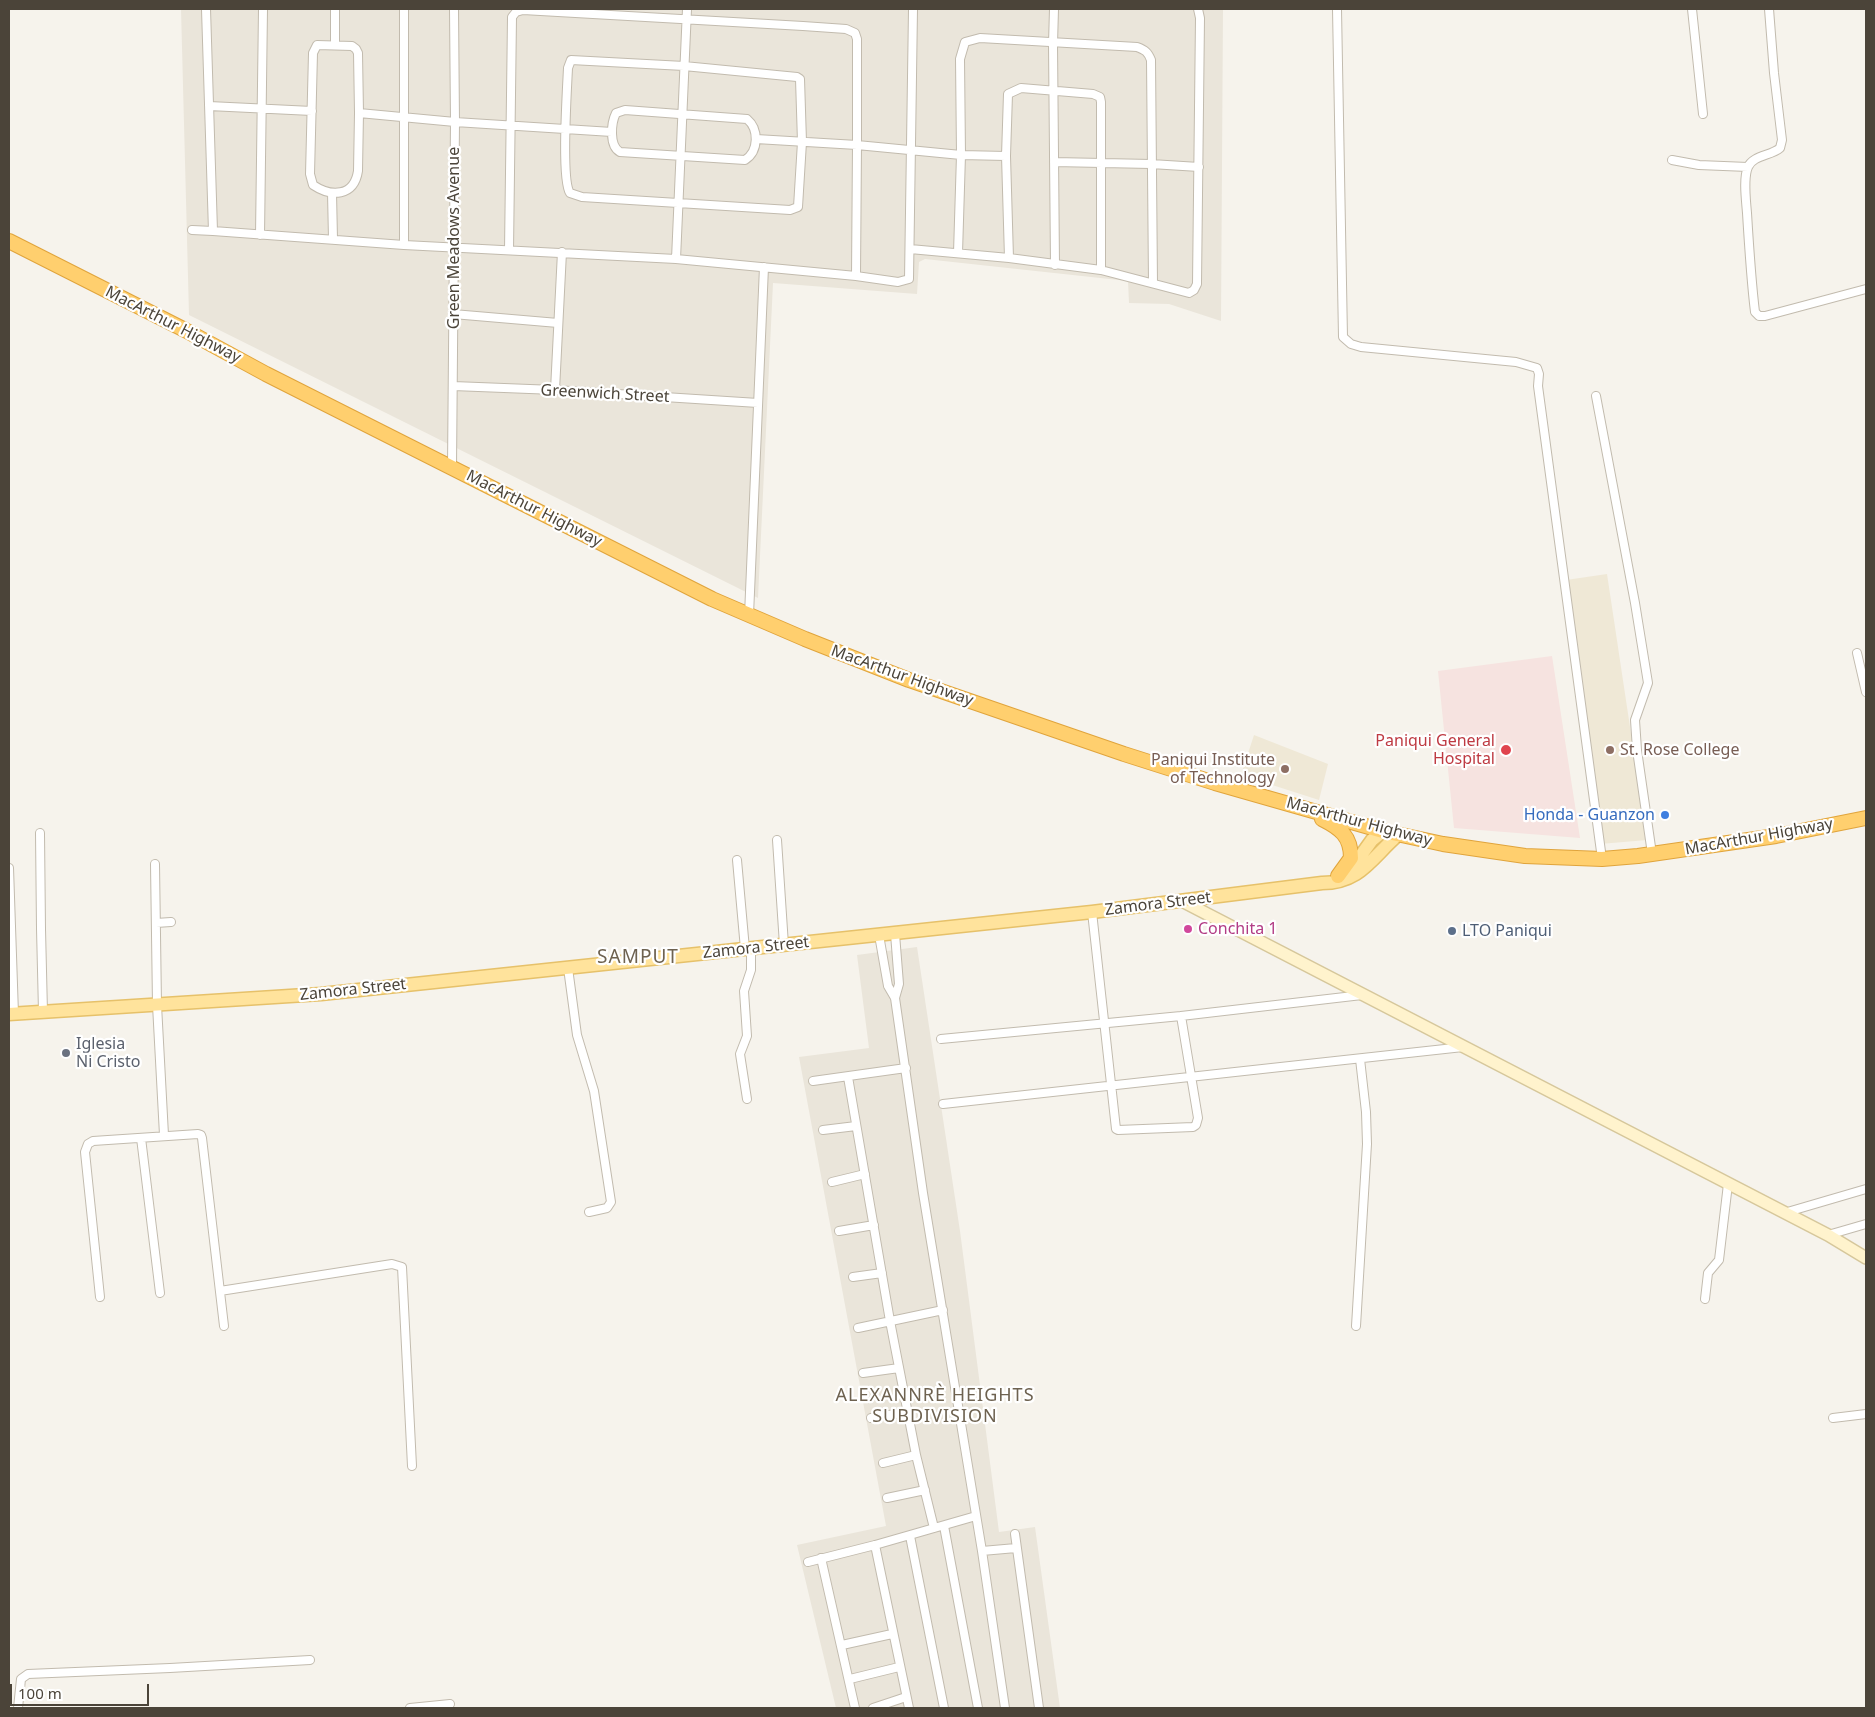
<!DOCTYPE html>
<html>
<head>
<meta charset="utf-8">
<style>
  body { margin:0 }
  #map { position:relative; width:1875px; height:1717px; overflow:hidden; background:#f6f3ec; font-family:"Noto Sans",sans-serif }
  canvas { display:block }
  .frame { position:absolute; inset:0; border:10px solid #4b4439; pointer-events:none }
  .scale { position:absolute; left:10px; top:1684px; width:139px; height:22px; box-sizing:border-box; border:2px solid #4b4439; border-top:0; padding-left:6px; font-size:15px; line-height:18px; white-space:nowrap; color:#4b4439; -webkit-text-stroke:4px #fff; paint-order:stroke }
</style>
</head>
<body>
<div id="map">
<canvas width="1875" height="1717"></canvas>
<div class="frame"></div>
<div class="scale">100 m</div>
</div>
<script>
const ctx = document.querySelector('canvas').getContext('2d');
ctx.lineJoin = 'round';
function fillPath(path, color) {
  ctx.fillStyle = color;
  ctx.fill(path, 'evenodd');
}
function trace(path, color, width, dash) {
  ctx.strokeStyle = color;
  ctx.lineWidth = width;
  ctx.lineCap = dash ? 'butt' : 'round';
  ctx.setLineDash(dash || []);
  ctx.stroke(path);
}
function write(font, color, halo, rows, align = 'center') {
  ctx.font = font + ' "Noto Sans",sans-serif';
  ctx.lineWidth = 4.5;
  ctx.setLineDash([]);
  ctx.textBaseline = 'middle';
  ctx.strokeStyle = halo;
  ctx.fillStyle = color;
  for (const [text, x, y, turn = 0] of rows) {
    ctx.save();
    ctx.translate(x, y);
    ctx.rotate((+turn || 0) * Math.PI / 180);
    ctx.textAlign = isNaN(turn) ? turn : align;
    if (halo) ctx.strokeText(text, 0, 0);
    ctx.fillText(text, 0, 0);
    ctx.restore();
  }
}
fillPath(new Path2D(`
  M181,9H1223L1221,321L1169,304L1129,303L1128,281L925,259L919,262L917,294L773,283L758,598L189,315Z
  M917,947L960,1231L999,1532L1035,1527L1060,1708H836L797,1545L886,1526L799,1057L869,1048L857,955Z`), '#eae5da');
fillPath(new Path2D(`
  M1607,574L1647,840L1600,844L1566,580Z
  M1254,735L1328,764L1319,800L1241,775Z`), '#efe8d6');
fillPath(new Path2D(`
  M1552,656L1580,838L1454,828L1438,671Z`), '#f6e3e0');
const street = new Path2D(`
  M206,9L213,231L404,245L676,259L856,276L898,282L909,279L913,9
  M335,9V45
  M404,9V245
  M1054,9L1053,44L1055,265
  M1337,9L1343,337L1351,344L1361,347L1516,362L1537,368L1539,374L1538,386L1602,859
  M1692,9L1703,114
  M1769,9L1774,73L1782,140L1780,148C1771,156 1753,155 1748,167C1743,178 1746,200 1747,213C1749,246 1751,279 1755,312L1759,316H1765L1866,289
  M317,45L352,46L356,49L358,53L359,113L358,171C354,197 331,197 313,185L310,174L313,53Z
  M571,60L684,66L797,77L800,79L802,142L798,207L790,210L582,197L570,193C561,180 567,90 568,68Z
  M209,106L312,111
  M625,110L747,119C759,129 759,151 745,160L620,152C609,146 611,123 616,113Z
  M359,113L455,122L612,132
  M1672,160L1699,165L1748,167
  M1054,162L1151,164L1199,167
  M332,193L333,239
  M192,230L213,231
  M260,235L263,9
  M910,249L1009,258L1101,270L1189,293L1194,290L1197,284L1200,18L1198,9
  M509,250L512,17L516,12L523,10L803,26L846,29L855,33L857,39V145L756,139
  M958,253L961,155L960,59L965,42L980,38L1137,47C1145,50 1148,52 1151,60L1153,283
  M1009,258L1006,156L1008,94L1021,88L1093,94L1100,97L1101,102V270
  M676,259L687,9
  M856,276L857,145L961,155L1006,156
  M453,314L558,323
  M453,386L555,390L758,403
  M555,390L562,252
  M1596,396L1635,603L1648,683L1635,720L1637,750L1652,854
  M452,467L455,122L454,9
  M749,615L764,267
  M1857,653L1866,692
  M40,833L41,929L43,1012
  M777,840L784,945
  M737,860L745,949
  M155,864L157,1005L164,1135
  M9,868L14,1014
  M1092,912L1116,1129L1118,1130L1193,1127L1196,1125L1198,1118L1181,1016
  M156,923L171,922
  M879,935L888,986L895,998L923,1193L982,1551L1005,1708
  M568,968L577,1035L594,1091L611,1202L607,1208L589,1212
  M895,998L899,984L895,934
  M941,1039L1181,1016L1362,995
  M848,1077L890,1321L916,1455L934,1528
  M813,1081L906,1068
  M747,1099L740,1054L747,1036L744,991L751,970V949
  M943,1104L1463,1047
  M823,1130L856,1126
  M141,1138L160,1293
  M832,1182L865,1174
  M1784,1213L1866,1189
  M839,1231L874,1225
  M1828,1235L1866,1224
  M853,1277L882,1273
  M220,1291L392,1264L402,1267L412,1466
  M100,1297L85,1152L88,1144L93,1141L198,1134L201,1135L202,1138L224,1326
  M1705,1299L1708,1273L1719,1260L1728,1184
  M1356,1326L1367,1144L1366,1112L1360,1059
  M858,1328L943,1310
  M863,1373L899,1368
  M871,1418L907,1412
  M1833,1418L1866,1414
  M883,1463L916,1455
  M887,1498L925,1490
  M944,1526L978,1708
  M1015,1534L1039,1708
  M910,1536L944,1708
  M875,1545L909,1708
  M982,1551L1016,1548
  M821,1558L855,1708
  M808,1562L875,1545L976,1516
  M842,1645L892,1634
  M850,1679L899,1667
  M18,1708L21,1679L28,1674L170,1668L310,1660
  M410,1708L450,1704
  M873,1708L906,1697`);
const secondary = new Path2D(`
  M1182,901L1828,1235L1866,1258`);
const primary = new Path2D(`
  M1347,871L1354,865L1372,840L1383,831
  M9,1014L321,994L1092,912L1322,883C1361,883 1372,857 1399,834`);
const highway = new Path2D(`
  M9,241L185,330L266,374L712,599L805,639L909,680L1124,754L1215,783L1383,831L1443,844L1525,856L1602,859L1638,856L1776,836L1866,818
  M1322,819C1340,828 1351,836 1351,858L1338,876`);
trace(street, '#c2bbae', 10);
trace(secondary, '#d6c79b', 14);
trace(primary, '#e6c16a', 15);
trace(highway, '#e0a43c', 16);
trace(street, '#fff', 8);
trace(secondary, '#fff3cd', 11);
trace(primary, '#ffe39c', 12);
trace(highway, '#ffcf6e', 14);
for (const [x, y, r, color] of [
  [1506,750,6,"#e0444e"],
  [1610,750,5,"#8d6e63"],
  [1285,769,5,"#8d6e63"],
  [1665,815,5,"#3f7fe0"],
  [1188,929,5,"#d1479c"],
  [1452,931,5,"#5c6f8a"],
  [66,1053,5,"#6b7280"]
]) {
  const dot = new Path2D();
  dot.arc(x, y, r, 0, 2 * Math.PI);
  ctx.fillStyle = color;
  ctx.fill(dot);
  trace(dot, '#fff', 2);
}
write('16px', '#4b4439', '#fff', [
  ["Green Meadows Avenue",454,238,-90],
  ["MacArthur Highway",173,325,27],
  ["Greenwich Street",605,394,3],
  ["MacArthur Highway",534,509,27],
  ["MacArthur Highway",902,676,20],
  ["MacArthur Highway",1359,822,15],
  ["MacArthur Highway",1759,837,-10],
  ["Zamora Street",1158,904,-7],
  ["Zamora Street",756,948,-6],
  ["Zamora Street",353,990,-6]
]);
write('16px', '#be3a42', '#fff', [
  ["Paniqui General",1495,741],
  ["Hospital",1495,759]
], 'right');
write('16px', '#785e54', '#fff', [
  ["St. Rose College",1620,750],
  ["Paniqui Institute",1275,760,"right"],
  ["of Technology",1275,778,"right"]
], 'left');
write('16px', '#366cbe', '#fff', [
  ["Honda - Guanzon",1655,815]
], 'right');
write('16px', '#b23c85', '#fff', [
  ["Conchita 1",1198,929]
], 'left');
write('16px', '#4e5e75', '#fff', [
  ["LTO Paniqui",1462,931]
], 'left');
write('16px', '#5b616d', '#fff', [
  ["Iglesia",76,1044],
  ["Ni Cristo",76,1062]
], 'left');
ctx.letterSpacing = '1px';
write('18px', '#6e6250', '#fff', [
  ["ALEXANNRÈ HEIGHTS",935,1396],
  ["SUBDIVISION",935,1417]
]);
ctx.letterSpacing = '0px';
ctx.letterSpacing = '1px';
write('19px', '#6e6250', '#fff', [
  ["SAMPUT",638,958]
]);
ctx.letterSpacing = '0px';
</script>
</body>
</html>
